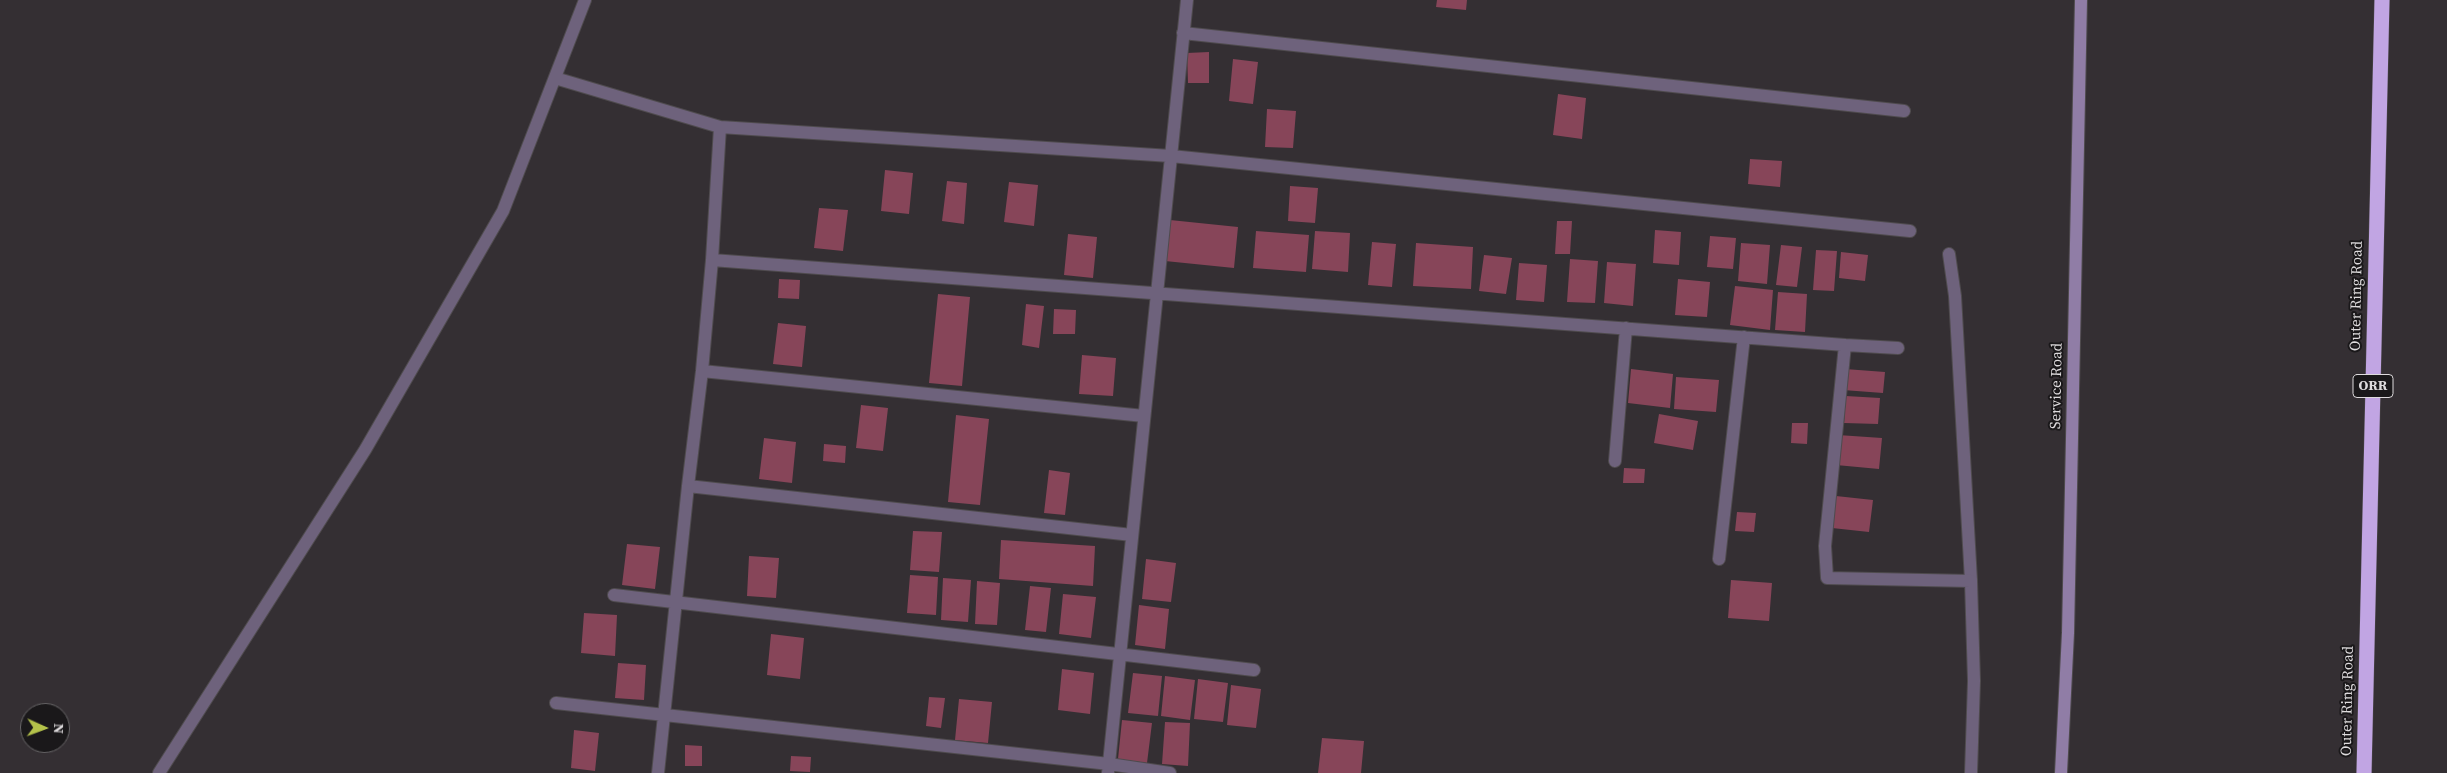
<!DOCTYPE html>
<html>
<head>
<meta charset="utf-8">
<style>
  body { margin:0 }
  #map { position:relative; width:2447px; height:773px; overflow:hidden; background:#342f33; font-family:"Source Serif 4",serif }
  canvas { display:block }
  .north { position:absolute; left:20px; top:703px; width:50px; height:50px; box-sizing:border-box; background:#1a181a; border:1px solid #686668; border-radius:50%; rotate:92deg; font-size:14px; font-weight:700; line-height:20px; text-align:center; color:#dedbdd }
  .north::after { content:''; display:block; margin:auto; width:18px; height:22px; background:#b4c24a; clip-path:polygon(50% 0,100% 100%,50% 72%,0 100%) }
</style>
</head>
<body>
<div id="map">
<canvas width="2447" height="773"></canvas>
<div class="north">N</div>
</div>
<script>
const ctx = document.querySelector('canvas').getContext('2d');
ctx.lineJoin = 'round';
function fillPath(path, color) {
  ctx.fillStyle = color;
  ctx.fill(path, 'evenodd');
}
function trace(path, color, width, dash) {
  ctx.strokeStyle = color;
  ctx.lineWidth = width;
  ctx.lineCap = dash ? 'butt' : 'round';
  ctx.setLineDash(dash || []);
  ctx.stroke(path);
}
function write(font, color, halo, rows, align = 'center') {
  ctx.font = font + ' "Source Serif 4",serif';
  ctx.lineWidth = 4;
  ctx.setLineDash([]);
  ctx.textBaseline = 'middle';
  ctx.strokeStyle = halo;
  ctx.fillStyle = color;
  for (const [text, x, y, turn = 0] of rows) {
    ctx.save();
    ctx.translate(x, y);
    ctx.rotate((+turn || 0) * Math.PI / 180);
    ctx.textAlign = isNaN(turn) ? turn : align;
    if (halo) ctx.strokeText(text, 0, 0);
    ctx.fillText(text, 0, 0);
    ctx.restore();
  }
}
fillPath(new Path2D(`
  M1437,0H1467L1466,10L1436,7Z
  M1209,52V83H1188L1187,53Z
  M1233,59L1258,62L1253,104L1229,101Z
  M1558,94L1586,98L1582,139L1553,135Z
  M1267,109L1296,111L1293,148L1265,147Z
  M1750,159L1782,161L1780,187L1748,184Z
  M885,170L913,173L909,214L881,211Z
  M947,181L967,183L964,224L942,221Z
  M1009,182L1038,185L1034,226L1004,222Z
  M1290,186L1318,188L1315,223L1288,221Z
  M819,208L848,210L843,251L814,248Z
  M1170,220L1238,227L1234,268L1165,261Z
  M1557,221H1572L1570,254H1555Z
  M1655,230L1681,232L1679,265L1653,263Z
  M1256,231L1309,235L1306,272L1253,268Z
  M1315,231L1350,233L1348,272L1312,269Z
  M1068,234L1097,237L1093,278L1064,275Z
  M1710,236L1736,238L1733,269L1707,267Z
  M1372,242L1396,244L1392,287L1368,285Z
  M1416,243L1473,247L1471,289L1413,286Z
  M1741,243L1770,245L1767,284L1738,281Z
  M1781,245L1802,247L1797,287L1776,285Z
  M1816,250L1837,251L1834,291L1813,290Z
  M1841,252L1868,255L1865,281L1839,278Z
  M1484,255L1512,258L1506,294L1479,291Z
  M1570,259L1598,261L1595,303L1567,302Z
  M1607,262L1636,264L1633,306L1604,303Z
  M1519,263L1547,265L1544,302L1516,300Z
  M779,279L800,280L799,299L778,298Z
  M1678,279L1710,282L1707,317L1675,315Z
  M1735,286L1773,290L1770,330L1730,325Z
  M1778,292L1807,294L1805,332L1775,330Z
  M938,294L970,297L962,386L929,383Z
  M1026,304L1044,306L1039,348L1022,345Z
  M1054,309L1076,310L1075,334H1053Z
  M778,323L806,326L802,367L773,364Z
  M1082,355L1116,358L1113,396L1079,394Z
  M1631,369L1673,374L1670,408L1628,403Z
  M1845,369L1885,372L1883,393L1843,390Z
  M1676,377L1719,380L1716,412L1674,409Z
  M1846,396L1880,398L1878,424L1844,423Z
  M861,405L888,408L883,451L856,448Z
  M1659,414L1698,421L1693,450L1654,443Z
  M956,415L989,419L980,505L948,502Z
  M1792,423H1808L1807,444L1791,443Z
  M1838,435L1882,438L1879,469L1836,465Z
  M764,438L796,442L792,483L759,479Z
  M824,444L846,446L845,463L823,461Z
  M1624,468L1645,469L1644,483H1623Z
  M1049,470L1070,473L1065,515L1044,513Z
  M1836,496L1873,500L1869,532L1832,528Z
  M1737,512L1756,513L1754,532L1735,531Z
  M913,531L942,532L939,572L910,570Z
  M1001,540L1095,546L1093,586L999,579Z
  M627,544L660,547L655,589L622,585Z
  M749,556L779,558L776,598L747,596Z
  M1146,559L1176,563L1171,602L1142,599Z
  M910,575L938,577L936,615L907,613Z
  M943,578L971,580L968,622L941,620Z
  M1731,580L1772,583L1769,621L1728,618Z
  M977,581L1000,583L997,625L975,624Z
  M1030,586L1051,588L1046,632L1025,630Z
  M1063,594L1096,597L1091,638L1059,634Z
  M1139,605L1169,609L1165,649L1135,645Z
  M584,613L617,615L615,656L581,653Z
  M771,634L804,638L800,679L767,675Z
  M618,663L646,665L644,700L615,698Z
  M1062,669L1094,673L1090,714L1058,710Z
  M1133,673L1162,676L1158,716L1128,713Z
  M1165,676L1195,680L1190,720L1161,716Z
  M1198,679L1228,683L1223,722L1194,719Z
  M1231,685L1261,689L1256,728L1227,725Z
  M929,697L945,698L941,728L926,726Z
  M959,699L992,702L988,743L955,740Z
  M1122,720L1152,723L1147,763L1118,759Z
  M1165,722L1190,723L1188,766L1162,764Z
  M574,730L599,733L595,771L571,768Z
  M1322,738L1364,741L1361,773H1318Z
  M685,745L702,746V766H685Z
  M791,756L811,757L810,772L790,771Z`), '#874559');
const service = new Path2D(`
  M1949,254L1955,296L1971,581`);
const minor = new Path2D(`
  M1183,33L1904,111
  M555,78L720,127L1171,156L1910,231
  M712,260L1845,345
  M1898,348L1845,345L1825,546L1827,578L1971,581L1974,681L1971,773
  M702,371L1144,416
  M1615,461L1626,328
  M688,486L1132,535
  M1719,559L1744,337
  M614,595L1254,670
  M556,703L1109,764L1170,773
  M159,773L365,450L503,211L585,0
  M658,773L688,486L702,371L712,260L720,127
  M1108,773L1187,0`);
const secondary = new Path2D(`
  M2061,773L2068,633L2081,0`);
const motorway = new Path2D(`
  M2364,773L2382,0`);
trace(service, '#4f4b4e', 14);
trace(minor, '#4f4b4e', 14);
trace(secondary, '#4f4b4e', 14);
trace(motorway, '#4f4b4e', 16);
trace(service, '#6e627c', 12);
trace(minor, '#6e627c', 12);
trace(secondary, '#907da6', 12);
trace(motorway, '#c1a5e3', 15);
for (const [x, y, w] of [
  [2373,386,40]
]) {
  const box = new Path2D();
  box.roundRect(x - w / 2, y - 11.5, w, 23, 4);
  ctx.fillStyle = '#1a181a';
  ctx.fill(box);
  trace(box, '#dedbdd', 1);
}
write('bold 14px', '#dedbdd', null, [
  ["ORR",2373,386]
]);
write('15px', '#dedbdd', '#1a181a', [
  ["Outer Ring Road",2357,296,-89],
  ["Service Road",2057,386,-89],
  ["Outer Ring Road",2348,701,-89]
]);
</script>
</body>
</html>
